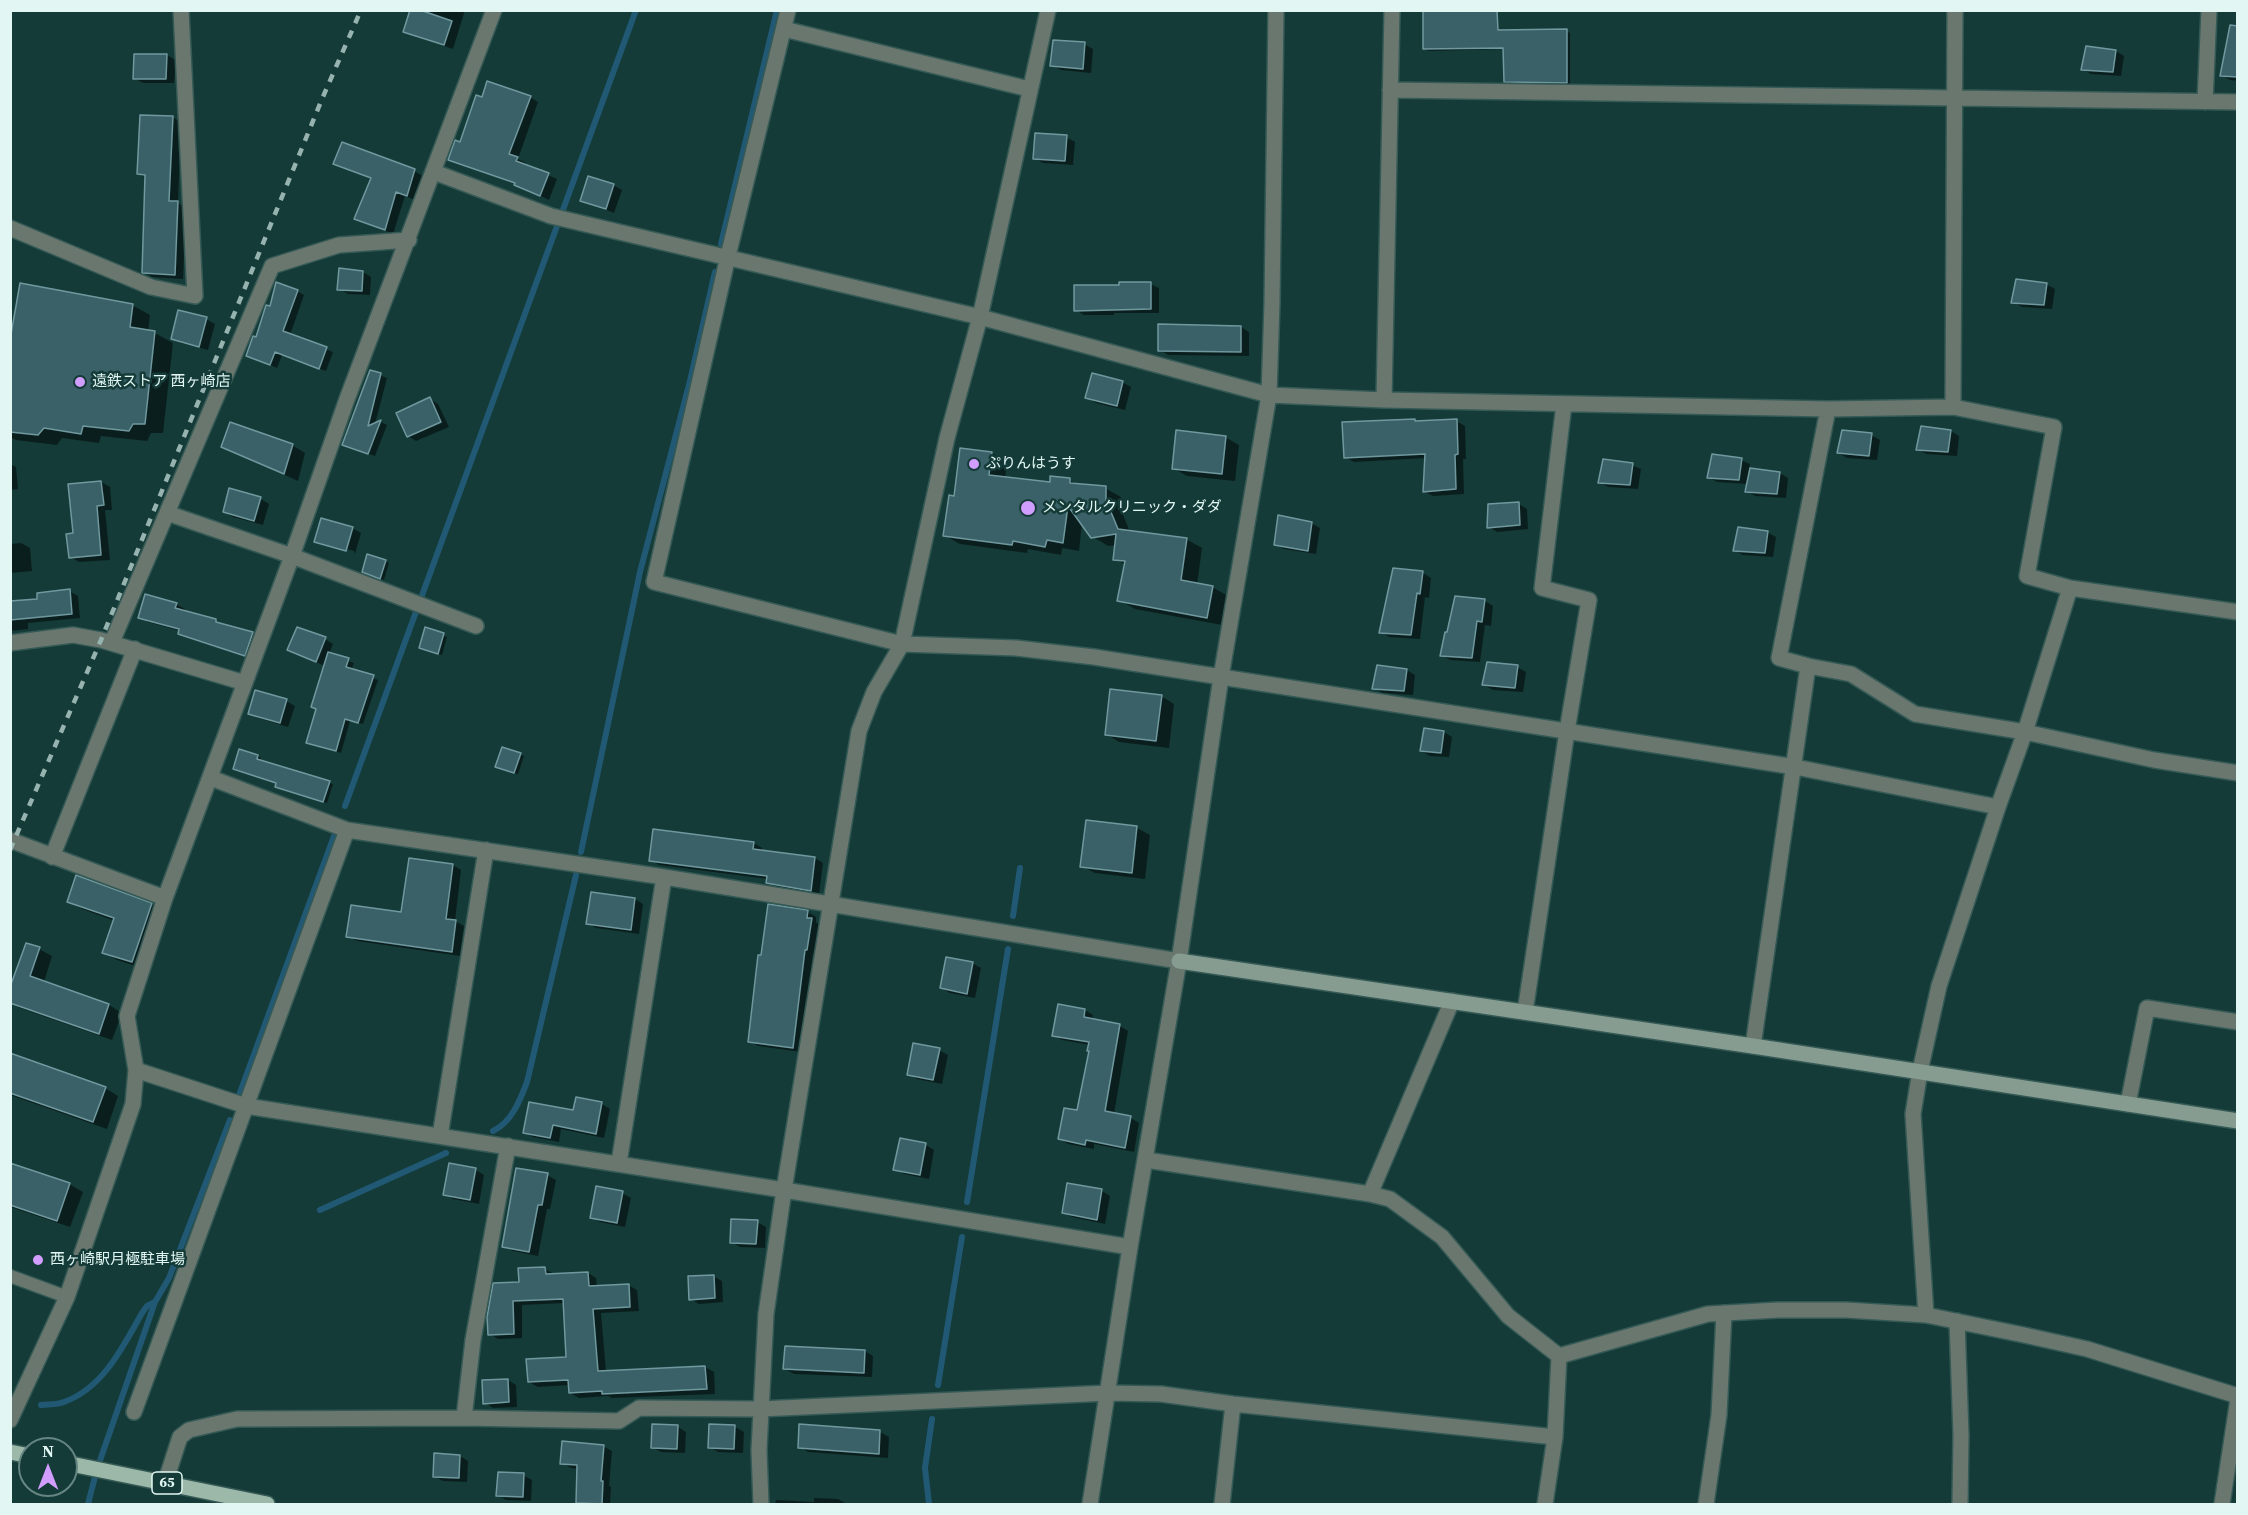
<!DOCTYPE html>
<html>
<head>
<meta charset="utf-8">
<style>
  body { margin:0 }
  #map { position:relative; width:2248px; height:1515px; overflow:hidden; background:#143b37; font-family:"Source Serif 4",serif }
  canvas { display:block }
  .frame { position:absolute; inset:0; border:12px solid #e2f7f4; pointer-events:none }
  .north { position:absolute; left:18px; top:1437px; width:60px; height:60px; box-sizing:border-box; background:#143b37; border:2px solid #668683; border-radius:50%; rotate:0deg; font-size:16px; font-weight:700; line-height:24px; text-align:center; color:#e2f7f4 }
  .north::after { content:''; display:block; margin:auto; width:21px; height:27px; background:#d19dfe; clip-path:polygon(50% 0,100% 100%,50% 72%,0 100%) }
</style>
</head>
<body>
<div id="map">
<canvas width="2248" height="1515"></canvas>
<div class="frame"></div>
<div class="north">N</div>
</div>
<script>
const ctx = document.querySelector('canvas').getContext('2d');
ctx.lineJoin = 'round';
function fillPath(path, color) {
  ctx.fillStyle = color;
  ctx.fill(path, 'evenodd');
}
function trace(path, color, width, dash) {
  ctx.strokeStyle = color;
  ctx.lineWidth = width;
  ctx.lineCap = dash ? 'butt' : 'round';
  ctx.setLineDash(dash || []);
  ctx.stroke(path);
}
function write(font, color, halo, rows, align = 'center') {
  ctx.font = font + ' "Source Serif 4","Noto Sans JP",serif';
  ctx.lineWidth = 5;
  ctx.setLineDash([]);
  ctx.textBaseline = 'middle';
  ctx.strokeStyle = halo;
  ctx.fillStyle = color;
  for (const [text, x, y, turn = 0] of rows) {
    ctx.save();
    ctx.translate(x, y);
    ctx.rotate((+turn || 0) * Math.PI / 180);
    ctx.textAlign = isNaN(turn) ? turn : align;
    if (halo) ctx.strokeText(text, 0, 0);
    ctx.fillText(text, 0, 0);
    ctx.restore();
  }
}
fillPath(new Path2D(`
  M427,10H465L453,49L414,36L405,31Z
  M1422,10H1486L1489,31H1566L1570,33V84L1509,83L1505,81V49L1428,51L1425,48L1424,12Z
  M1084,44L1093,49L1091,73L1061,70L1052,65Z
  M2116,51L2124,56L2121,76L2091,74L2082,69Z
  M167,55L176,60L174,83H143L134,78L136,56Z
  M2238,55V81L2230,80L2221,75Z
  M530,97L538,102L518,159L526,163L525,165L557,179L549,200L516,184L458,164L450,159L461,143L483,99Z
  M172,117L181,122L178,203L186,208L183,279L152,277L143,272L147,178L138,174Z
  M1066,137L1075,142L1073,165L1043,163L1034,158Z
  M335,164L414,171L423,176L415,200L405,196L393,234L356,218L372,179Z
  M613,185L622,190L614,213L582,200Z
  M363,272L371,277L370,295L348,294L339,289Z
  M1150,284L1159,288V313H1114V315H1084L1076,310L1075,286Z
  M2046,284L2055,289L2052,309L2022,307L2013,302Z
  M297,291L304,295L290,335L333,352L326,371L282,355L277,368L248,356L271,308Z
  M132,305L150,315L148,332L155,333L173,343L163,433H151L147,441L101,436L99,443L62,438L57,445L16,440L10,437V349Z
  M206,319L215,324L208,350L181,343L172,338Z
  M1241,327L1249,332V356L1168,355L1160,350Z
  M371,372L387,378L375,424L381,422L387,425L375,456L350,448Z
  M1122,382L1131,387L1125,410L1096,403L1087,398Z
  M430,399L438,404L449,427L416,441L408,436Z
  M1456,421L1465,426L1466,459H1463L1464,494L1433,496L1425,492L1426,458L1354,462L1345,457L1418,422Z
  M1951,431L1959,436L1957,456L1926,454L1918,449Z
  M1871,435L1880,440L1877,460L1847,458L1838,453Z
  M1225,437L1239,445L1235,481L1187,476L1173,468Z
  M292,445L305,453L298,481L223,447Z
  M961,450L992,453L1007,462L1005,479L1051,483L1069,480L1080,485L1105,488L1121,497V510L1130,532L1186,539L1202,548L1197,585L1212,587L1228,596L1222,625L1135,609L1119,600L1126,565L1115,559L1116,545L1108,546L1092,536L1082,523L1079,551L1062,548L1061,555L1028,549L1027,553L960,544L944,535L955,497Z
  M1741,460L1750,464L1749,469L1780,473L1788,478L1786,498L1755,496L1747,491L1748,484L1717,482L1708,477Z
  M10,464L16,467L18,489L10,490Z
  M1632,465L1641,469L1638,489L1608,487L1599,482Z
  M101,482L110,487L112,510H105L110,560L79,562L70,557L75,534Z
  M231,490L261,499L269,504L263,525L233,517L224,512Z
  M1519,504L1527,509L1528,529L1497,532L1489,527Z
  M1311,523L1320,528L1316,554L1284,549L1275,544Z
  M352,528L361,533L355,554L354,551L323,543V545L316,541Z
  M1767,532L1776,537L1773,557L1743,555L1734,550Z
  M21,543L30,548L32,571L10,573V544Z
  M385,561L389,563L384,580L367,573Z
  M1395,569L1423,573L1431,578L1429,598L1425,597L1420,639L1389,637L1381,632Z
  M69,591L78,596L80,618L28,623V629L10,631V603L39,600Z
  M1485,601L1493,606L1491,626L1485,625L1480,662L1450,660L1441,655Z
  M176,604L185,609L184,612L216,621L224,626L253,634L261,639L253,659L188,638L180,633V631L148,622L140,617Z
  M426,629L447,637L442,655L424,650Z
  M325,639L333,644L329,654L354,663L351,670L378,680L363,724L350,721L341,753L313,745L325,666L289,650Z
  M1517,667L1526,672L1523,692L1493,690L1484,685Z
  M1407,670L1415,675L1413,695L1382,693L1374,688Z
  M1161,696L1174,704L1169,748L1119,742L1106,734Z
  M286,701L295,706L288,727L258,718L250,713Z
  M1444,732L1452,737L1449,757L1430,756L1421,751Z
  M520,754L524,756L518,774L501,769Z
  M258,756L261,758L260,761L333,784L327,803L280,788L277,783L239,771Z
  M1087,822L1137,828L1150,835L1145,879L1095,873L1082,866Z
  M654,831L754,843L762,848V852L815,858L823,863L819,895L776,887L768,882V879L659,865L651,860Z
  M453,865L461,870L455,921L464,926L460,956L357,941L348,936L403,913Z
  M635,899L643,904L639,934L596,928L588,923Z
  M69,902L151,905L164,912L145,969L117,960L104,952L115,921L82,909Z
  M808,912L816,917V922L820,925L816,954H813L801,1052L758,1046L750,1041Z
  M39,949L52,956L44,982L109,1005L122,1013L112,1040L20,1008L10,1003Z
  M972,963L981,968L975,998L950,993L941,988Z
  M1085,1010L1093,1015L1092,1020L1120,1026L1128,1031L1114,1114L1131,1118L1139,1123L1134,1152L1094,1144V1149L1068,1144L1060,1139L1078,1112L1091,1051L1090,1045L1062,1040L1054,1035Z
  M939,1050L948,1055L942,1084L917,1079L908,1074Z
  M10,1054L105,1088L118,1096L107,1129L10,1095Z
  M602,1104L610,1109L604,1138L561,1129L559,1142L533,1137L525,1132L574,1112Z
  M901,1140L926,1145L934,1150L929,1179L904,1174L895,1169Z
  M10,1164L69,1184L83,1192L70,1227L10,1207Z
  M476,1170L484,1175L479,1204L453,1199L445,1194Z
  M547,1175L556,1180L550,1209H547L538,1256L513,1251L504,1246Z
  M1069,1184L1102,1191L1110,1196L1105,1224L1072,1217L1063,1212Z
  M622,1193L631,1198L625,1227L600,1222L592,1217Z
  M757,1222L766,1227L765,1248L740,1247L732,1242Z
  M545,1269L554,1274L588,1273L596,1278L597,1287L628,1285L637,1290L639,1311L601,1313L606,1372L705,1367L714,1372L715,1394L612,1398L608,1396L579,1398L570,1393V1385L538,1387L529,1382L568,1358L565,1303L522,1305V1338L498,1339L490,1334L520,1283Z
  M713,1276L722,1281L723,1302L699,1304L690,1299Z
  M865,1351L873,1356L872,1377L794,1374L785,1369Z
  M508,1380L516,1385L517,1407L493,1408L485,1403Z
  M711,1426L735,1427L744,1432L743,1453L718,1452L710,1447Z
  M678,1427L686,1432L685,1453L661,1452L652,1447Z
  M829,1429L880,1432L889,1437L888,1458L808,1452L800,1447Z
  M603,1446L612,1451L609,1486L611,1487L610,1504H581L577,1502L579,1469L571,1468L562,1463Z
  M460,1456L468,1461L467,1482L443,1481L434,1476Z
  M523,1475L532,1480L531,1501L506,1500L498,1495Z
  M814,1498L838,1499L847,1504H775L776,1500L814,1502Z`), '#0007');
trace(new Path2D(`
  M721,244L777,10
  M345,806L636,10
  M581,852L640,572L690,381L715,272
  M1013,916L1020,868
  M238,1098L334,836
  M493,1131C512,1122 520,1100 527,1082L576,875
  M967,1202L1008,949
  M320,1210L446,1153
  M938,1385L962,1237
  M41,1405C48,1404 57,1405 64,1402C103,1388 123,1347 142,1313L147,1306L155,1302L169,1278L230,1120
  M88,1504L97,1469L155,1302
  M929,1504L925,1468L932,1419`), '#215975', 6);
const building = new Path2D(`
  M410,10H420L452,21L444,45L403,32Z
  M1423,10H1497L1498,30L1567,29V83L1504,82L1503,48L1423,49Z
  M2230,25L2238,26V77L2220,76Z
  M1053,40L1085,42L1083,69L1050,66Z
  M2086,46L2116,50L2113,72L2081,70Z
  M134,54H167L166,79H133Z
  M487,81L531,96L509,154L518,157L516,161L549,173L540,196L514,185L515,183L448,160L455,140L460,142L476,95L482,97Z
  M140,115L173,116L169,201H178L175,275L142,273L145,175L137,174Z
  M1035,133L1067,135L1065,161L1033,159Z
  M342,142L415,169L407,196L396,192L385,230L354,219L371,178L333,164Z
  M588,176L614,184L606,209L580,201Z
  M339,268L363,271L362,291L337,290Z
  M2016,279L2047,283L2044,305L2011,303Z
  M276,282L298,290L283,331L327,347L319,369L275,352L270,365L246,356L253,336L256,337L266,305L270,306Z
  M1119,282H1151V309L1074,311V285H1119Z
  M20,283L133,304L130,327L155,331L145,424H133L129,431L83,426L81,434L44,428L38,435L10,432V340Z
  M178,310L207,317L199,347L171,339Z
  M1158,324L1241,326V352L1158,351Z
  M370,370L381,373L368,426L381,420L368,454L342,445Z
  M1092,373L1123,381L1117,406L1085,398Z
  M430,397L441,422L407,437L396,413Z
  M1415,419V421L1457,419L1458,454L1455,455L1456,489L1423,492L1425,454L1344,458L1342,422Z
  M230,422L293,444L284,474L221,447Z
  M1921,426L1951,430L1948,452L1916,450Z
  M1176,430L1226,436L1222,474L1172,469Z
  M1842,430L1872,433L1869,456L1837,453Z
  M960,448L992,452L989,475L1050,482V476L1070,478V483L1106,486V500L1118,529L1187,538L1181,580L1213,586L1207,618L1117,601L1125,561L1113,560L1116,534L1091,538L1068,506L1063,543L1047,540L1045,547L1013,541L1012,545L943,536L949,495L954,496Z
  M1712,454L1742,458L1739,480L1707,478Z
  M1603,459L1633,463L1630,485L1598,483Z
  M1750,468L1780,472L1777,494L1745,492Z
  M101,481L104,505L97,506L101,555L69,558L66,534L73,533L68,484Z
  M229,488L261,497L254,521L223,512Z
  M1519,502L1520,525L1487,528L1488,504Z
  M1278,515L1312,522L1308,551L1274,545Z
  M321,518L353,527L346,551L314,542Z
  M1738,527L1768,531L1765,553L1733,551Z
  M367,554L386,560L380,579L362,572Z
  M1393,568L1423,571L1420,594L1417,593L1411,635L1379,633Z
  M70,589L72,614L10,620V601L37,599V593Z
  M145,594L177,603L175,608L216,619V622L253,632L245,656L178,634L179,629L138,618Z
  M1455,596L1485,599L1482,622L1477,621L1472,658L1440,656L1445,632H1447Z
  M297,627L326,637L316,662L287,650Z
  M425,627L444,633L438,654L419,648Z
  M328,652L349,658L346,667L374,675L358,723L345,719L336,751L306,743L316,709L311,707Z
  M1487,662L1518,665L1515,688L1482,685Z
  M1377,665L1407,669L1404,691L1372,689Z
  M1110,689L1162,695L1156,741L1105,735Z
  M255,690L287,699L280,723L248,714Z
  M1424,728L1444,731L1441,753L1420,751Z
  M502,747L521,753L514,773L495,767Z
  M239,749L258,755L257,759L330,781L323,802L275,787L276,783L233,769Z
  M1086,820L1137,826L1132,873L1080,867Z
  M653,829L754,842L753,849L815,857L811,891L766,883L767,876L649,861Z
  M409,858L453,864L446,919L456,920L452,952L346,937L351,905L401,912Z
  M76,875L152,903L132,962L102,953L114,918L67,902Z
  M591,892L635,898L631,930L586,924Z
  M768,904L808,910L807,918H812L807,950H805L793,1048L748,1042L758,955H761Z
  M26,943L40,947L30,976L109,1004L99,1034L10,1003V987Z
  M946,957L973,962L967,994L940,988Z
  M1058,1004L1085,1009L1084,1017L1120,1024L1105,1111L1131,1116L1125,1148L1086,1140L1085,1145L1058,1139L1064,1108L1077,1110L1089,1051H1087L1089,1042L1052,1036Z
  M913,1043L940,1048L933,1080L907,1075Z
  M10,1053L106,1087L93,1122L10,1093Z
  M576,1097L602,1102L596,1134L553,1125L550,1138L523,1133L529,1102L573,1110Z
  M900,1138L926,1143L920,1175L893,1170Z
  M10,1163L70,1183L57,1221L10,1205Z
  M449,1163L476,1168L470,1200L443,1195Z
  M516,1168L548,1173L542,1205H538L529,1252L502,1247Z
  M1067,1183L1102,1189L1097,1220L1062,1213Z
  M596,1186L623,1191L617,1223L590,1218Z
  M731,1219L758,1220L756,1244L730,1243Z
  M545,1267L546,1274L588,1272L589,1286L629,1284L630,1307L593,1309L598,1371L705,1366L707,1389L602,1394V1391L569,1393L568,1380L528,1382L526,1359L566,1357L563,1299L513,1301L514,1334L488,1335L487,1317L493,1283L519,1282L518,1268Z
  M714,1275L715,1298L689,1300L688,1276Z
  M785,1346L865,1350L864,1373L783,1369Z
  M508,1379L509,1402L483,1404L482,1380Z
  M652,1424L678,1425L677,1449L651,1448Z
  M709,1424L735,1425L734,1449L708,1448Z
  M799,1424L880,1430L879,1454L798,1448Z
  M562,1441L604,1445L601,1481H603L602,1504L576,1503L577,1465L560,1464Z
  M434,1453L460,1455L459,1478L433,1477Z
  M498,1472L524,1473L523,1497L496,1496Z`);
fillPath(building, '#3b6168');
trace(building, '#70989f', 1.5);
const lane = new Path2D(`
  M10,1276L67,1297`);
const street = new Path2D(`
  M788,10L728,256L654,582L902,644L1016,648L1094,657L1795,767L1998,807
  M1955,10L1953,407L2054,427L2027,576L2070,588L2238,612
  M784,29L1029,89
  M1390,90L2238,102
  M2205,102L2209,10
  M434,172L551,216L980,317L1269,395L1384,400L1828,409L1953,407
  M10,228L151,287L195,296L181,10
  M1384,400L1392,10
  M167,513L292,556L476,626
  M112,642L272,266L339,245L409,240
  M10,643L73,635L101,640L245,683
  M1808,666L1851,674L1915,714L2025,732L2154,760L2238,773
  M211,778L347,830L664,877L1179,961
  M10,840L165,898
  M52,857L135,649
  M1525,1012L1567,731L1589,600L1542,588L1564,404
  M1753,1046L1808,666L1779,658L1828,409
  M136,1070L246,1106L784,1190L1130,1247
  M2128,1104L2147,1008L2238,1022
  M440,1136L486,850
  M1146,1160L1370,1194L1390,1199L1442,1237L1508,1316L1559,1356L1708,1314L1778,1310H1846L1926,1315L2024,1335L2087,1349L2238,1396
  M619,1163L664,877
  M1370,1194L1452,1001
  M1926,1315L1913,1114L1920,1071L1939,986L1998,807L2025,732L2070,588
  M1957,1321L1961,1435L1960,1504
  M134,1412L347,830
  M464,1418L473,1340L508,1146
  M10,1420L67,1297L133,1104L136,1070L127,1016L165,898L292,556L347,399L494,10
  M165,1483L180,1437L189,1430L237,1419L464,1418L619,1421L639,1408L760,1409L1108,1393L1161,1394L1233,1404L1555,1437
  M761,1504L759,1450L766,1314L784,1190L859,731L874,692L902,644L947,438L980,317L1048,10
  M1090,1504L1130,1247L1179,961L1221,677L1269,395L1272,303L1276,10
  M1222,1504L1233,1404
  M1545,1504L1555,1437L1559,1356
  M1706,1504L1719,1415L1724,1313
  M2222,1504L2238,1399`);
const secondary = new Path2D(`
  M1179,961L1753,1046L2238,1121`);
const primary = new Path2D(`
  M10,1452L30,1456
  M66,1463L267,1504`);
trace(lane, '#355955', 15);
trace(street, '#355955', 18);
trace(secondary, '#355955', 18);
trace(primary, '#355955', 18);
trace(lane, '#69776f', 12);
trace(street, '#69776f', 15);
trace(secondary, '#869c90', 15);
trace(primary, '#9cb8a9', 15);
trace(new Path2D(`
  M10,850L101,640L322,99L361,10`), '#97b3b0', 4.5, [8, 8]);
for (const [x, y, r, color] of [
  [80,382,6,"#d19dfe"],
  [974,464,6,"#d19dfe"],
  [1028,508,8,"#d19dfe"],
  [38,1260,6,"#d19dfe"]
]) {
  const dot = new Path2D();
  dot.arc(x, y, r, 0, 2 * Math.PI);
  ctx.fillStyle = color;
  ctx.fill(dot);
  trace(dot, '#143b37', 2);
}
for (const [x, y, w] of [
  [167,1483,30]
]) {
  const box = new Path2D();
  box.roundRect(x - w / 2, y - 11, w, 22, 4.5);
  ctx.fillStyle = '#143b37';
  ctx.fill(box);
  trace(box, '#e2f7f4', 1.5);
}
write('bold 14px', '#e2f7f4', null, [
  ["65",167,1483]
]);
write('15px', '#e2f7f4', '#143b37', [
  ["遠鉄ストア 西ヶ崎店",92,382],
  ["ぷりんはうす",986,464],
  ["メンタルクリニック・ダダ",1042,508],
  ["西ヶ崎駅月極駐車場",50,1260]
], 'left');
</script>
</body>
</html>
